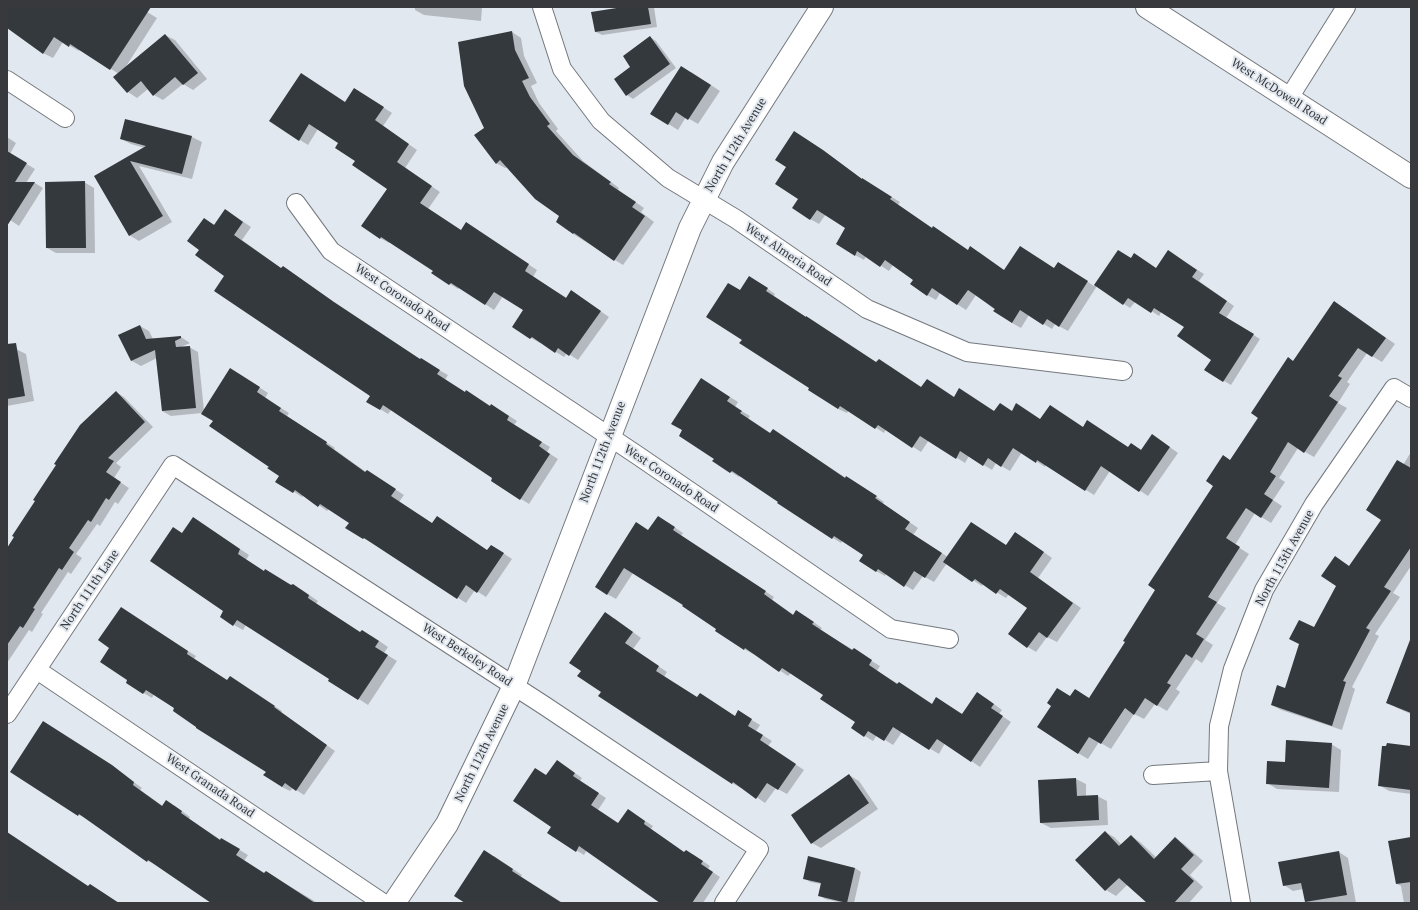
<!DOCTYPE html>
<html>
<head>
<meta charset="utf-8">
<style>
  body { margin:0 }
  #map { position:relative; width:1418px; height:910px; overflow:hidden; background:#e2e8ef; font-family:"PT Serif",serif }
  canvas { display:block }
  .frame { position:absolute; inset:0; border:8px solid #37393c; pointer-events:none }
</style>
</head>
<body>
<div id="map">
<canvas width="1418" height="910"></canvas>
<div class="frame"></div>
</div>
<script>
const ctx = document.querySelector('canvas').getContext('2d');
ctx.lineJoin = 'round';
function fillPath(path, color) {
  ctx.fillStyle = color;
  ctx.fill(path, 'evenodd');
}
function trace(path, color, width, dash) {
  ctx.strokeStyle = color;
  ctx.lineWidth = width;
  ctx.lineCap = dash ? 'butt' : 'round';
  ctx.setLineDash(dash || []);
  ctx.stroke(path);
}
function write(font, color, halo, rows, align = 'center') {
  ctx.font = font + ' "PT Serif",serif';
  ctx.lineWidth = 4;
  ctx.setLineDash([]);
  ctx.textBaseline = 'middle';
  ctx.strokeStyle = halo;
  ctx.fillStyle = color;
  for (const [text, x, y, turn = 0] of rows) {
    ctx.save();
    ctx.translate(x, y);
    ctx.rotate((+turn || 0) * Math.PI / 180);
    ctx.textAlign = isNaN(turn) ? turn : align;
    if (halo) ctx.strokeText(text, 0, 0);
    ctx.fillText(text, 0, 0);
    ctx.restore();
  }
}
fillPath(new Path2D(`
  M7,7H139L157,18L125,68L165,35L175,40L207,79L193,90L183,84L163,100L154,95L148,89L137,98L128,92L119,74L80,49L79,51L63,42L53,58L43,53L7,27Z
  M415,7H482L481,21L424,15L415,10Z
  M615,7H654L657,27L602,35L596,32L616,9Z
  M512,32L521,38L524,56L537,83L531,86L539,103L558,129L556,131L583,161L619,188L618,190L644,208L641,212L654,222L623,265L573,234L561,216L508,167L505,168L496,163L486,128Z
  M650,37L656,41L676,68L633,99L627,95L632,67Z
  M691,72L720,91L698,124L686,117L678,130L651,113Z
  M363,94L392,113L383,126L417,150L405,168L440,192L428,209L461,231L475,229L537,270L533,277L567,298L572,292L609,317L578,360L567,353L564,357L540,342V343L531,338L524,310L503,296L494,310L460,287L458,289L450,284L434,270L390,241L389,243L380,238L388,189L356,160L340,143L318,129L308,145L270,121L345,102Z
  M126,120L192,137L202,142L192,179L139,166L172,222L139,241L129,235L95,177L145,148L131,144L121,139Z
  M7,137L16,143L10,154L35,169L26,183H35L43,188L19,226L7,218Z
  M803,137L832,157L862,179L900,202L898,205L932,228L968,251L979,252L1005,271L1067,268L1094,286L1119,251L1131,259L1135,254L1157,269L1175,256L1204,274L1199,281L1234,306L1226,318L1260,339L1231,385L1224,381L1212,360L1185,326L1162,311L1159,316L1136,301L1130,308L1097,286L1068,331L1055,324L1052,329L1029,315L1021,328L1012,323L976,295L966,310L940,293L936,300L927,295L914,279L893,265L889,271L866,256L864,260L855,255L847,228L826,214L819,224L810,219L800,199L788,166Z
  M84,182L94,188L95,253H56L47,248Z
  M226,210L251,227L242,240L282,269L421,360L448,375L445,380L490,407L500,410L517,421L514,425L550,447L547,452L558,459L529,504L492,481L494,478L392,409L388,414L380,409L371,396L226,276L200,250L204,219L215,225Z
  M758,282L775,294L774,296L877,363L888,365L922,388L995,412L1013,411L1041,420L1083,427L1129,448L1131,444L1142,450L1160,440L1178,453L1148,496L1110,471L1094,495L1046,465L1045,467L1022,452L1010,471L996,463L992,470L969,456L965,463L929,440L921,452L886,429L884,433L849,410L847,413L838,409L743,339L741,291Z
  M1344,308L1395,344L1382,362L1367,353L1347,382L1350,384L1338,403L1347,408L1314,457L1298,448L1279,478L1285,482L1273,500L1282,506L1271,523L1255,513L1235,545L1249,554L1217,603L1226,608L1205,640L1213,645L1202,663L1196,659L1176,689L1180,692L1167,711L1155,704L1144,719L1134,714L1111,749L1099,742L1088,759L1078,753L1071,697L1090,699L1127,642L1230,461L1293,362Z
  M140,326L149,331L153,339L181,337L190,343L181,347H189L198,352L204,411L239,374L268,393L265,398L289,413L287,416L335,448L334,449L366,472L375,476L404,495L399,502L433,524L488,551H500L512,559L486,597L475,590L466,603L372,542V543L363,538L350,523L329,509L327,511L304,495L302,497L277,481L280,476L270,466L214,421L202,413L171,416L162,411L157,358L141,366L132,361L120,335Z
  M16,349L26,354L34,401L7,406V350Z
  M709,384L738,402L735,407L750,416L748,419L771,434L781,435L846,478L855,482L884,502L883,504L918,528L913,535L948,557L972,523L1006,546L1024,538L1052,558L1038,578L1081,608L1057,642L1047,637L1036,652L1028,647V608L1009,594L1006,598L983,584L982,586L947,563L934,582L923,576L913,590L886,574L885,576L876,571L864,555L843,540L841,543L833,538L779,503V501L740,476L739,477L714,461L716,458Z
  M116,392L124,397L153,427L116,463L121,467L114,478L129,488L118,504L115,502L100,526L97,524L76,554L82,558L71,574L68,572L41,613L43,614L32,632L29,630L7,663V550Z
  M1411,452V566L1393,593L1400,597L1375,634L1379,636L1352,687L1355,689L1342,730L1281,710L1272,705L1285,689L1314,629L1337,586L1344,563L1350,567L1382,520L1403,465Z
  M194,518L249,555L246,560L264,572L302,590L318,601L316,604L361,633L372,636L388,647L384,653L397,661L368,705L330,680L331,679L246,625L243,630L234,625L225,611L183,534Z
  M667,522L683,533L681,536L774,597L772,600L794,615L805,616L822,628L820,630L880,666L877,671L933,705L963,714L986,698L1002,710L999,714L1011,722L980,767L945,743L939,754L902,732L893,745L877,735L873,741L865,736L856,721L824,695L791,673L788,676L754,653L753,654L744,649L716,631L718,628L633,573L616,599L607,594L637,523L649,531Z
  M129,613L196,656L194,659L228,681L238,682L282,711L281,713L335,751L304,795L293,788L290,791L282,787L267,772L154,694L152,698L127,683L129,680L111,647Z
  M614,618L641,638L633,649L667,672L664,677L698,698L735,717H747L760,725L756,731L772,741L768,746L804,770L787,794L776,788L765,803L742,787L741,788L732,783L599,696L602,692Z
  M1411,643V714L1397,708L1387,702Z
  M1331,744L1341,750L1339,792L1277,789L1267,783L1286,763Z
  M1411,747V794L1389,791L1379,785Z
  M565,766L582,778L580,781L606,798L598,810L619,824L636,815L653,826L651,829L685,853L694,855L710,866L708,869L720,877L703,903H661L587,850L584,855L548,833L552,827L547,776Z
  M11,771L120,772L142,788L140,790L163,806H175L190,817L189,819L221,840L230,844L248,855L244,861L265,874L266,872L316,902L213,903L157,865L148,861L88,819L79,815Z
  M849,775L859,781L878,809L821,848L812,843Z
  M1076,779L1086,784V796H1097L1107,801L1108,825L1051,828L1041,823Z
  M1105,832L1114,837L1122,845L1131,836L1140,842L1157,858L1175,838L1184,844L1203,861L1190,875L1203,887L1189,903H1148L1128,884L1116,896L1106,890L1076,860Z
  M1411,838V903H1404L1401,886L1397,884Z
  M1339,852L1348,858L1356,903H1306L1303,889L1293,891L1284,885Z
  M494,856L522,875L521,877L563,903H466Z
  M809,858L855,868L861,872L854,903H843L825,899L819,895L821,884L810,882L804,878Z`), '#0003');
fillPath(new Path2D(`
  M7,7H151L110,70L70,44L69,47L54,37L43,54L7,28Z
  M623,7H648L651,24L595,32L591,12Z
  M512,31L515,50L529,78L522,81L530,97L550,124L547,126L573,155L611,182L609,184L636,202L632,207L645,216L614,261L574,233L573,234L556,222L559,216L535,199L500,160L496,164L474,135L484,128L464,86L458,42Z
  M165,34L198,73L183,85L175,77L153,96L141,81L127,93L113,77Z
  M650,36L670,64L626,96L614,79L630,67L623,56Z
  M681,66L711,85L688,120L676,112L668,125L650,114Z
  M301,73L345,102L354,88L384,107L375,120L409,144L397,162L432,186L420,203L461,230L466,222L529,264L525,271L566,298L571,290L601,311L569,356L558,348L555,353L532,337L530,339L512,327L523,310L494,292L485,305L451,283L449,285L431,273L433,271L381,237L380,239L361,226L387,189L352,165L355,161L335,148L338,143L309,124L299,141L269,121Z
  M125,119L192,136L182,174L130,161L163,216L129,236L94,176L146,146L120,139Z
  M794,131L823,150L862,179V178L892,197L890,199L932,228L933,226L968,250L970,246L1004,270L1020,246L1054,268L1058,262L1088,281L1059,327L1047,319L1043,325L1020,310L1012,323L993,311L995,309L968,290L957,305L932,288L927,296L910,284L913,280L885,260L880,267L857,251L855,256L836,244L845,228L817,210L810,220L792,208L798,199L775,184L786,167L775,160Z
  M7,151L27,163L15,182H35L7,226Z
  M85,181L86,248H46L45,182Z
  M225,209L243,222L234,235L281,268L283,266L334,302L420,359L421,358L440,370L437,374L465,392L466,390L490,406L491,404L509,416L507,420L542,442L539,446L550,454L520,500L491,481L492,478L383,405L380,410L366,402L370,396L214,291L224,276L195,255L199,250L187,241L204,218L214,225Z
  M1118,250L1131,258L1134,253L1156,268L1168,250L1197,270L1192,277L1227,301L1219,313L1254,334L1223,382L1204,370L1211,360L1177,336L1184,327L1154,308L1151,313L1128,298L1123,305L1094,285Z
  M749,276L768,288L766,291L806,317V316L876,362L879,359L921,387L927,379L954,397L959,388L994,411L1000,403L1012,411L1016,403L1040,419L1050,405L1083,427L1087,420L1128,447L1131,443L1141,450L1152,434L1170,447L1139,492L1101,466L1085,491L1037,460L1036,463L1013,448L1001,467L988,458L983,466L960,451L956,459L920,436L912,448L878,425L875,429L840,406L838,409L808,390L809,388L739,343L742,340L706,317L728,283L740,290Z
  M1334,301L1386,338L1372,357L1358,348L1338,376L1342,378L1329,396L1338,402L1304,453L1288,442L1270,472L1276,476L1264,494L1273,500L1261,518L1246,508L1226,538L1240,547L1208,597L1217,602L1196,634L1204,639L1192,658L1186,654L1167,683L1171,685L1157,706L1145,698L1134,715L1125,708L1101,744L1089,737L1078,754L1037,727L1051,706L1047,703L1057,688L1070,696L1075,689L1089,698L1125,642L1123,641L1155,590L1148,585L1213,486L1206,481L1223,455L1230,460L1258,418L1251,413L1288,357L1293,361Z
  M140,325L146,339L181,336V338L175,341L176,347L190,346L196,408L162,411L155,350L131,361L118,335Z
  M16,343L25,396L7,399V344Z
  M230,368L260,387L257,392L281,408L279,411L327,442L326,444L365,472L367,470L396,489L391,496L432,523L437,516L487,550L491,545L504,553L477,593L466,585L457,599L364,538L363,539L345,528L349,523L320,504L318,507L295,490L293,493L275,482L279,476L267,468L269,467L209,426L213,421L201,414Z
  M701,378L730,397L727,401L742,411L740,413L770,433L773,429L845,478L846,476L877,496L875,498L910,522L905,529L942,553L925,578L914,571L904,587L878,569L876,572L859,561L863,555L834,536L832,539L777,503L778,502L732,471L730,473L712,461L714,459L679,436L682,430L671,424Z
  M116,391L145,422L108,458L114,461L106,472L121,482L109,500L106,498L91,522L88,520L69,548L74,552L62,570L59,568L33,608L35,609L23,628L20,626L7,645V548L14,537L12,536L35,501L33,500L56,465L54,464L80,425Z
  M1397,460L1411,468V547L1384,587L1391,591L1366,628L1370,630L1343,681L1346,682L1332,726L1271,705L1277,685L1285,688L1299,644L1289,639L1299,620L1314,627L1336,586L1321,576L1335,556L1349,566L1381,520L1366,510Z
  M658,516L675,527L673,530L766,591L764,594L793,615L796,610L814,622L812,624L852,650L854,648L872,660L869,665L897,684L899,682L932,704L936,697L962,714L977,692L994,704L991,708L1003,716L971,762L937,739L929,750L893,727L884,741L868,731L864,737L851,728L855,722L820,699L823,695L782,668L779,672L745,648L744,650L715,631L716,629L682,606L683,605L624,568L607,595L595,587L636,522L648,530Z
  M193,517L240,549L238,554L264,571L265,569L291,585L293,584L309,595L308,598L360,632L362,630L379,641L375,647L388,655L358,700L328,681L329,679L237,620L233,626L220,617L223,611L150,561L173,527L182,533Z
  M971,522L1006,545L1015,532L1044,552L1030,572L1073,603L1047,638L1039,632L1027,648L1008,634L1027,608L1000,589L996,594L975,579L972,582L943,562Z
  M121,607L188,651L187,654L227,680L230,676L275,706L274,707L327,745L296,791L285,783L282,787L263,775L266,772L196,728V727L173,711L174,708L146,690L143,694L126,683L127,680L100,662L109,648L98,640Z
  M605,612L633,632L625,643L659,666L656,671L697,697L700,693L735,716L738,710L752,719L748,726L763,735L760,740L796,764L778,790L767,783L756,799L733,782L732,784L598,696L601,692L577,676L581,671L569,663Z
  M1410,640L1411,641V713L1386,703Z
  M43,721L112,765L134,782L133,785L162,806L166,800L182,811L181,813L220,840L221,838L240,849L236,855L264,873L266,871L315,903H211L148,860L147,862L79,814L78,816L10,772Z
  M1286,740L1332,743L1329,788L1266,784L1267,761L1285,762Z
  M1387,743L1411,746V790L1378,786L1382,746H1386Z
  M557,760L575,773L573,776L599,793L591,805L618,823L628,809L645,821L644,824L684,852L686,850L703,861L701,864L713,872L692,903H660L579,846L576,852L547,833L551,827L513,801L535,768L546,775Z
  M849,774L869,803L811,844L791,815Z
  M1076,778L1077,796L1098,795L1099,820L1040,823L1038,780Z
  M1105,831L1119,846L1131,835L1154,859L1175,837L1194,855L1181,869L1194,881L1174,903H1147L1119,878L1105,891L1075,860Z
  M7,832L88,886L90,884L119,903H7Z
  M1411,837V882L1396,884L1388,841Z
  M484,850L513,869L512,871L562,903H465L454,896Z
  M1339,851L1347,895L1305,902L1301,883L1283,886L1278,862Z
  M808,856L855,868L847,903L818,896L821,883L803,879Z`), '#34393e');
const street = new Path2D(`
  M542,7L562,69L601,121L668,178L736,219L867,309L967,352L1123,371
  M7,80L65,118
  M1289,98L1346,7
  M296,203L331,251L637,455L891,629L949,639
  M37,670L383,903
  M7,714L173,465L545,706L759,849L724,903
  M1153,775L1218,771
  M1241,903L1218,771L1219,726L1233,669L1264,590L1314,504L1394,388L1411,398`);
const secondary = new Path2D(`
  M394,903L447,824L514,686L690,228L723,162L822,7`);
const primary = new Path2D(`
  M1147,7L1411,177`);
trace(street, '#73787e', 20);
trace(secondary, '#73787e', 24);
trace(primary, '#73787e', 24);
trace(street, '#fff', 18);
trace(secondary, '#fff', 22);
trace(primary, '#fff', 22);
write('12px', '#37393c', '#e2e8ef', [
  ["West McDowell Road",1279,92,33],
  ["North 112th Avenue",736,145,-59],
  ["West Almeria Road",788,255,34],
  ["West Coronado Road",402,298,34],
  ["North 112th Avenue",603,452,-69],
  ["West Coronado Road",671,479,34],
  ["North 113th Avenue",1285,558,-61],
  ["North 111th Lane",90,590,-56],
  ["West Berkeley Road",467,655,33],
  ["North 112th Avenue",482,753,-64],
  ["West Granada Road",210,786,34]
]);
</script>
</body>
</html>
